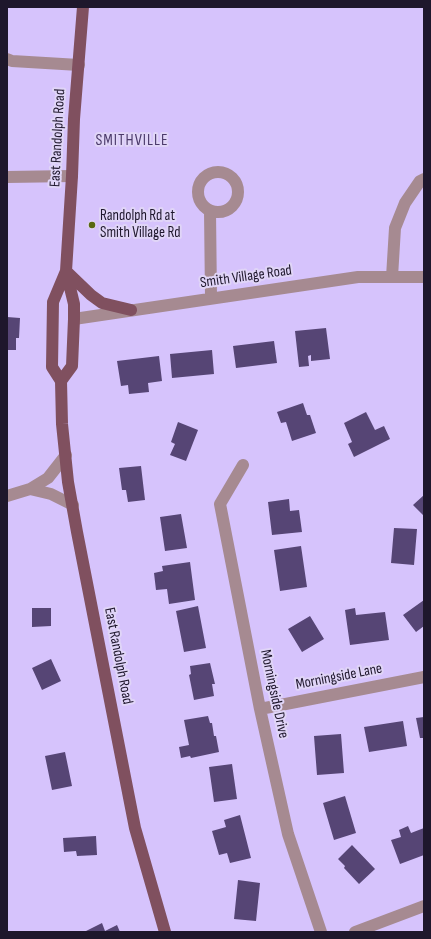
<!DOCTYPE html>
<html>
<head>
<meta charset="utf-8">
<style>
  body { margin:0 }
  #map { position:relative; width:431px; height:939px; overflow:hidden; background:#d6c3fc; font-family:"Sofia Sans Condensed",sans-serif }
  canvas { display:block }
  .frame { position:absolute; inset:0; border:8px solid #1e172c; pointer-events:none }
</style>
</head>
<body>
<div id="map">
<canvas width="431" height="939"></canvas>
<div class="frame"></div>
</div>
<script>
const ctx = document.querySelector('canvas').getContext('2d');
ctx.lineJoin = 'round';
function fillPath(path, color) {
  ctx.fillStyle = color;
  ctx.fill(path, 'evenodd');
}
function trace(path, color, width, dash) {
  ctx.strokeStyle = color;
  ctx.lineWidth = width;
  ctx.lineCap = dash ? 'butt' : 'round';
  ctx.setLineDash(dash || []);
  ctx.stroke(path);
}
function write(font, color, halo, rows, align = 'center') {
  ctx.font = font + ' "Sofia Sans Condensed",sans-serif';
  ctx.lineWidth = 4;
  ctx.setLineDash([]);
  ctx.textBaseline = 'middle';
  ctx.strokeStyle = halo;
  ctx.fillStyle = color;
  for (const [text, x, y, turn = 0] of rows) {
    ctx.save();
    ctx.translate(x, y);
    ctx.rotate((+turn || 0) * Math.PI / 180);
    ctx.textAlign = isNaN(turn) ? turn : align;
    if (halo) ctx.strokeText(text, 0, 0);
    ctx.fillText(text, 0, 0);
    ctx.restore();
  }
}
fillPath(new Path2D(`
  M7,317L20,318L19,338H16V350H7Z
  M326,328L330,359L311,361V355L308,356L309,366L299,367L295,331Z
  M274,341L277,363L236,368L233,346Z
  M212,350L214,374L172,378L170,354Z
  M159,356L162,381L148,383L149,392L129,394L128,385L121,386L117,361Z
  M303,403L307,415H310L316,433L292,441L286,422L281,423L277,412Z
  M366,412L375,430L384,426L390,439L354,457L348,444L352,442L344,423Z
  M178,422L198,430L186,461L170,455L175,444L171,442Z
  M141,466L145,500L128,502L126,490H122L119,468Z
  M424,495V516L413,505Z
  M289,499L290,511L299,510L302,532L272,535L268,502Z
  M181,514L187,548L165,551L160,517Z
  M394,528L417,529L414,565L391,563Z
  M301,546L307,587L280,591L274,550Z
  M190,562L195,600L169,604L167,589L156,590L154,573L163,571L162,566Z
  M424,600V626L416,632L403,615Z
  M198,606L206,648L184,652L176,611Z
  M32,608H51V626L32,627Z
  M355,608L356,615L385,612L389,640L350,645L345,610Z
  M310,616L324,639L302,652L288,629Z
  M51,659L61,681L42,690L32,668Z
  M210,663L215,684H212L214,696L194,700L189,675L191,674L190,666Z
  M208,716L210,723H212L214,736H216L219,752L191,758L190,756L181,758L179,747L189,745L184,720Z
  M424,717V738H420L416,718Z
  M403,721L407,746L369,752L364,727Z
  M341,734L344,773L317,775L314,736Z
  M65,752L72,786L52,790L45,756Z
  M232,764L237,799L214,802L209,767Z
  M345,796L356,833L334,840L323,803Z
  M240,815L251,858L230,863L227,853L219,855L212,831L226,827L224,820Z
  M408,826L411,833L424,828V855L400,864L391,840L401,837L399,830Z
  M96,836L97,855L77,856L76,851L64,852L63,838Z
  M352,845L375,869L359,884L344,868L345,866L338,859Z
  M238,880L260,883L256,921L234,919Z
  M102,923L105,931L117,925L120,932H84Z`), '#564575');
trace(new Path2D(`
  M7,59L12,61L79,65
  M198 192a20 20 0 1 1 40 0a20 20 0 1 1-40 0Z
  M7,177L72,176
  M210,211L211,298
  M392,277L395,228L405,203L420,181L424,179
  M74,319L358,277H424
  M243,465L220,504L260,709L288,834L321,932
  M30,489L51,494L73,505
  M7,496L30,489L48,478L66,455
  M260,709L424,677
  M355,932L424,906`), '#a68a91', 12);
trace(new Path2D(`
  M83,7L74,119L72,176L66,271L53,302L52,367L61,381L62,424L68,482L77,532L135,828L165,932
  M66,271L91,295L102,303L131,310
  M61,381L72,366L74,319V304L66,271`), '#80505f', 12);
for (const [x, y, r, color] of [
  [92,225,4,"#596811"]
]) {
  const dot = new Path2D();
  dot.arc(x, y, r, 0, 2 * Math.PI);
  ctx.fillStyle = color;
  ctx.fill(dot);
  trace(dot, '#e0d5f7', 1.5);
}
write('15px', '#1e172c', '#e0d5f7', [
  ["East Randolph Road",58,138,-87],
  ["Smith Village Road",246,277,-8],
  ["East Randolph Road",118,656,79],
  ["Morningside Lane",339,677,-11],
  ["Morningside Drive",274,694,78]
]);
write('15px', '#1e172c', '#e0d5f7', [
  ["Randolph Rd at",100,216],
  ["Smith Village Rd",100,233]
], 'left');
ctx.letterSpacing = '1px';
write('16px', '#4b3a6a', '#e0d5f7', [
  ["SMITHVILLE",132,141]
]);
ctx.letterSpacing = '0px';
</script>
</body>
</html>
